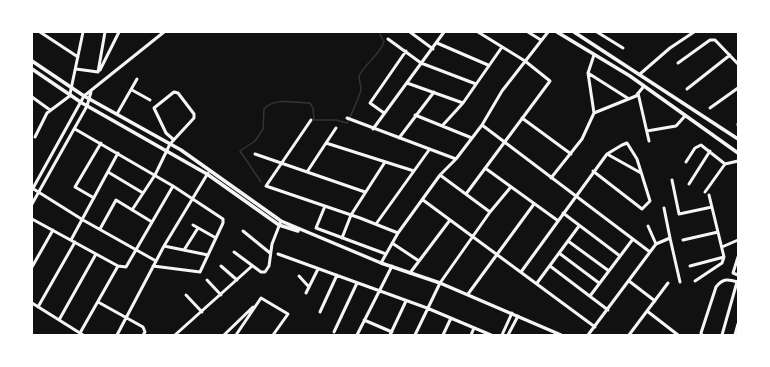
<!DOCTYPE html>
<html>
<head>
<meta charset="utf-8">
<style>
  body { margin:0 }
  #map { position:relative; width:770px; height:367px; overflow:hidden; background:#111; font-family:"Libre Baskerville",serif }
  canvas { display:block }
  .frame { position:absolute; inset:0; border:33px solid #fff; pointer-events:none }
</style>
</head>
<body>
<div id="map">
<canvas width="770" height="367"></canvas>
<div class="frame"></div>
</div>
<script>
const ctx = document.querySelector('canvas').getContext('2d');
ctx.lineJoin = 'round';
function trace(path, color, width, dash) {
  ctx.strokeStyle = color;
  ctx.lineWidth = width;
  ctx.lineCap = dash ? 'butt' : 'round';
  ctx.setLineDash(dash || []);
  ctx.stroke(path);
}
trace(new Path2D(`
  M261,182L240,151L255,141L263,129L264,109C275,97 294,103 310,103L313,108L314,120H336L347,123C349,120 361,93 361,89C361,85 359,81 359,76C365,63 379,56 384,42L379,32`), '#333', 1.5);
trace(new Path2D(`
  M40,32L78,57
  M410,32L433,49
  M528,32L541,40
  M597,32L623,48
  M388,39L421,63L476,84
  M437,43L488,65
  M678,63L710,40H715L738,64
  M76,69L98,72L105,32
  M100,70L119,32
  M588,73L629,99
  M640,74L670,48L694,32
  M407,83L463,103
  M687,89L730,55
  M132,90L150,100
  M638,93L649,141
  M70,94L83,32
  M32,97L50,110
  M710,108L738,88
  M384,113L370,103L406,51
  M594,113L636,96L644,86
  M117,114L137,79
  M415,115L472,138
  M347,118L456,159
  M522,118L571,154
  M311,120L266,186L360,218L398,233
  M482,125L650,252L588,335
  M738,125V124
  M442,126L463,103L502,47
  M75,129L173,186L223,219V223L200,272L153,266
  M373,129L444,32
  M647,131L676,126L685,116
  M35,137L47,113L71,95
  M399,138L434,92
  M326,143L336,128
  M255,154L365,192
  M607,154L641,173
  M686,162L695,148L701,145L725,164
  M485,168L557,220
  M108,172L143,193
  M307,172L326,143L414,171
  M440,175L490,212
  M551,178L582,139L594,113L588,73L594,55
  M672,180L679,214L712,207
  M689,184L710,151
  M32,188L83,220L156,261
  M32,190L84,96L164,32
  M705,192L725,164L738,161
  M466,194L550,81L525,61L478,32
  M94,198L75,187L101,143
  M423,200L595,327
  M32,204L87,106L91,92
  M325,206L316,228L386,254
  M132,210L155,175L170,144L194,118V114L178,93L174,92L154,108L166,133L174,140
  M563,213L620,256
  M32,219L118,266L126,267L173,186
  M376,224L429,150
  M193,225L216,238
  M648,226L656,244
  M100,229L116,200L152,222
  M243,231L270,253
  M342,238L351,215L385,162
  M670,238L680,282
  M71,240L118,153
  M683,240L718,232
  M568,241L609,271
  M392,243L419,261
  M164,246L208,255
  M722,247L738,240
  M184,250L198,228
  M234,252L261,272H265L269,266L272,244L281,221
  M650,252L656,244L670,238L664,208
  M559,253L599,283
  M278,254L427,308L491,335
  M738,257L733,273L738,275
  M381,263L398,233L440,175L456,159L482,125L502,91L548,32
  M221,266L237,280
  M550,266L608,310
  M690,266L724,257
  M32,267L53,230
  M521,272L607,154L622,145L627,143L637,159L650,201L642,209L593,171
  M410,273L450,220
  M299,276L309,287
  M207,280L221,295
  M629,281L655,301
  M695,281L722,263L724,257L709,195
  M537,283L579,226
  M306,293L318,269
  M468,294L534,204
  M186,295L202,312
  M590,296L633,239
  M98,302L143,327L145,332L143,335
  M32,303L83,335
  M38,307L75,242
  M647,311L678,335
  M320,312L337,275
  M59,320L96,254
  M364,320L392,332
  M334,332L357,283
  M80,333L118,266
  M117,335L164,246L208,173
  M175,335L252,266
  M224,335L253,307
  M236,335L261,298L288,314L273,335
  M357,335L392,266
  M390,335L406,301
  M415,335L440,283L490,212L510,188
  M443,335L451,318
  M471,335L474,328
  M502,335L512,313
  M508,335L518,316
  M629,335L668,283
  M702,335L701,333L716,287C723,278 728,279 738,282
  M722,335L737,282
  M735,335L738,324`), '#f5f5f5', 3);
trace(new Path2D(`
  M557,32L630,76L738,153
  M574,32L738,139
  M32,61L84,96L181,150L281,221L381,263L440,283L561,335
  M32,69L82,103L207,174L279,225L298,231`), '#f5f5f5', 3.5);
</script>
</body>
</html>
